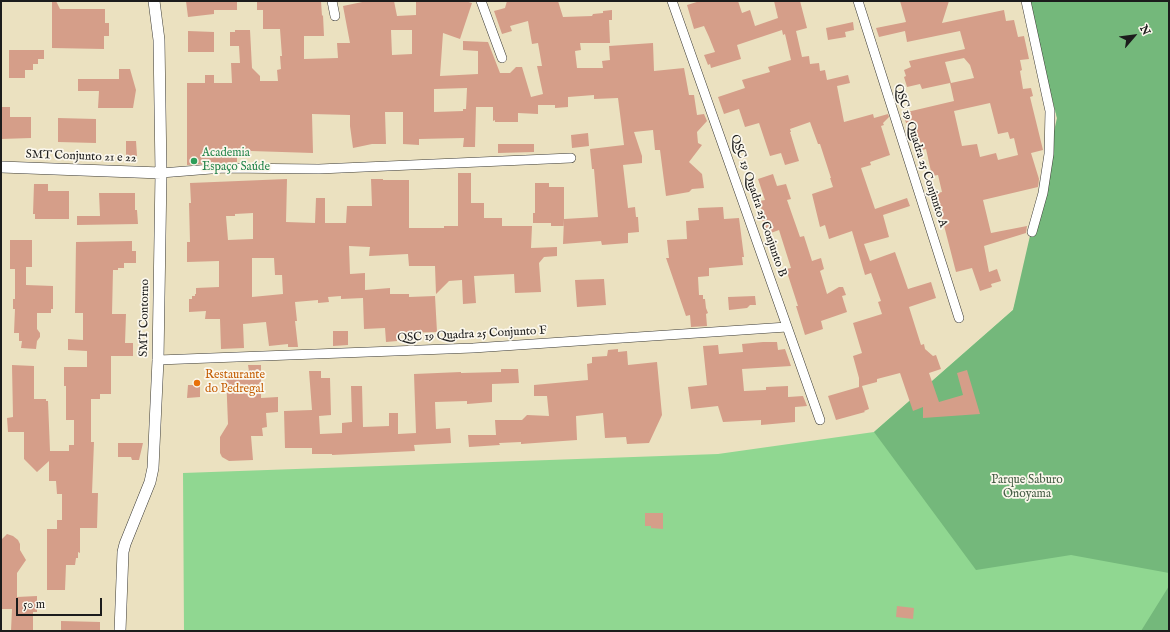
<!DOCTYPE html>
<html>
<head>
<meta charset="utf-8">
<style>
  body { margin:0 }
  #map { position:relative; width:1170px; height:632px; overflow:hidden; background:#ebe1c0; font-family:"IM FELL English",serif }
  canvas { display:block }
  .frame { position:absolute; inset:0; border:2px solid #1c1c1c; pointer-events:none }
  .north { position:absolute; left:1114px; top:16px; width:40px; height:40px; -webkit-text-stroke:3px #fbf7ec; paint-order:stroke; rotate:62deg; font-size:11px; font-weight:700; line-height:16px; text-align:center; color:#1c1c1c }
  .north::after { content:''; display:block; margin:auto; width:14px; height:18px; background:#1c1c1c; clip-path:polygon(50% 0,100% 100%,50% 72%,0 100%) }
  .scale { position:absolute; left:16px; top:598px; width:86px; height:18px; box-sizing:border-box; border:2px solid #1c1c1c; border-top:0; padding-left:5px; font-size:12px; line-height:14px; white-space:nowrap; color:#1c1c1c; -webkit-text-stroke:3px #fbf7ec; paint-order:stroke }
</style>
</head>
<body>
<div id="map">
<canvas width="1170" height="632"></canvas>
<div class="frame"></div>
<div class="north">N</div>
<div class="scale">50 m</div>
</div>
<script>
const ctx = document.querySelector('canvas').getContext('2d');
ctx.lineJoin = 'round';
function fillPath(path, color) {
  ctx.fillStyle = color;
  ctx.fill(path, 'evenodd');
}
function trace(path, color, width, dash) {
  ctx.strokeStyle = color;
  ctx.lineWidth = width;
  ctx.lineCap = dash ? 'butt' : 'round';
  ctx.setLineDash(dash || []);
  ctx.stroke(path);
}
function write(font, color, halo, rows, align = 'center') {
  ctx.font = font + ' "IM FELL English",serif';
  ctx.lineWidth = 3.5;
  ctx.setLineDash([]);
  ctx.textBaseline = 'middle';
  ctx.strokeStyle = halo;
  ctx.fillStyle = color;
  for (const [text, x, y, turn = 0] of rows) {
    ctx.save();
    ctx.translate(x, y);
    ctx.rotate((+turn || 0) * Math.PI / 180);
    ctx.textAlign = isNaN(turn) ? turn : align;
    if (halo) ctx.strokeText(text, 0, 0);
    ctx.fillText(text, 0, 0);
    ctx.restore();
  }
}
fillPath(new Path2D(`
  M1028,1H1169V631H184L183,473L718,454L874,432L1013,310L1055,181L1057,118Z`), '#90d791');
fillPath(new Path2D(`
  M1028,1H1169V573L1071,555L976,570L874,432L1013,310L1057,118Z
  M1169,586V631H1141Z`), '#74b87b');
fillPath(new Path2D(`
  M52,1H56L60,9H105V23H109V36H104V49L52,48Z
  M186,1H237V10H214V14L188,17Z
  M257,1H321L322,16L323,15L324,36H304V59L338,58L337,43H350L343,6L367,1H394L397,16L416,15V1H465L472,3L460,39L443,33L440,76L478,74V51L463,50V41L488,42L500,73H510L516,67H522L531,97L543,94L537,66H542L538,43L532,44L528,21L510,26L512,31L502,34L494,11L505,8L507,1H558L563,17L592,16L593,14L603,13V11L612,10V20H609L610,43H580L581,50L575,51L577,68H603L602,61L610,60L609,46L653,43L654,71L684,68L689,95H694L697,115L704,114L707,121L697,132L698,143L702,145L689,162L702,174L704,188L692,189L689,192L666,196L660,150H655L653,130L634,132L642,156V163L623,165L628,208L635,207L636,217H638L639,232L628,233V243L602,245L601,241L563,244L564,219L598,217L594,169H592L590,149L624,145L618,98L594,99V95L568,97V107L555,108V105H538V114L518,113V122H495V120L493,121V107H476L475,147H463L464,138L419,139V145L403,144V112H385L386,144H372L353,148L350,126V115L312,114L313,153L251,151V154H237V162L187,165V83H205V75H214V83H232L231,63H240L239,46H230V32H235V30H250L252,68L260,76V81H278L277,70L281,69L280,56H282L280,29H263V10H257ZM391,30H412V54L392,55ZM467,88L466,109H463V111L434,112V89Z
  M700,1H738L742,13L750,10L755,26L778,18L774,1H800L807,28L796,31L802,57L809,56L810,64L819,63L820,71L825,70L827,80L848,75L850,83L837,86L844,122L873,114L874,118L888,114L889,117L883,123L884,125L881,126L890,155L870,162L871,165L861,168L875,209L907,198L910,206L883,215L889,237L864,244L870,261L895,252L908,289L931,282L936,298L909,307L921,345L924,344L925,349L933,356L936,355L941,369L929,373L939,402L963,395L957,373L967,370L980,414L923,418V407L913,411L900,373L877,379V382L862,386L869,409L864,411L865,412L836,420L828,396L859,387V378L853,356L862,353L853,323L882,314L878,302L881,301L871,273L865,275L852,231L829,239L825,225L820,227L812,194L833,187L830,178H831L820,144H818L810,122L790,129L791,132H790L799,161L785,165L781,153L770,156L759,123L745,127L739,109L724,114L718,97L745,88L742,80L770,72L768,67L791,60L785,34L783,35L782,30L737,45L741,59L711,68L710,64L708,65L704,55L715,52L709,37L704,26L694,29L687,5Z
  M900,1H949L942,23L1004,10L1006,21L1014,20L1018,37L1024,36L1029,59L1020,60L1022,70L1020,71L1023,89L1031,88L1033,96L1030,97L1043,150L1031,153L1039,179L1038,187L983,200L991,233L1027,226L1026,233L984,246L989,272L997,269L1001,281L991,284L992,287L980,291L972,268L956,272L940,210L938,211L933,194L942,192L938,175L932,176L926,149L922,150L920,140L918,139L914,121L906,123L903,113L954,101L950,83L922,89L920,84L907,87L904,77L906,76L904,70L911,67L909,61L965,49L960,31L907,42L905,31L879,37L876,28L906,22ZM964,58L970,65L974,78L951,83L945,62ZM990,103L998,134L1008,132L1010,139L1014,138L1018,155L998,160L996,153L980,157L977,144L962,146L954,111Z
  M853,22L854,30L845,32L846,37L828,40L826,28Z
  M188,31L214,32V52H188Z
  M9,50H44V59H38V64H33V70H25V78H9Z
  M119,69H130L136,90L133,108H98L99,91H78V79H119Z
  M1,107H10V117H31V138L1,139Z
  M58,118L96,119V143L58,142Z
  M588,133L589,146L572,148L571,135Z
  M126,141H136L137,156H126Z
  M498,144H534V152L498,153Z
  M458,173H471V203H484V218H502V226H532L531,248L557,247V256L544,257L539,263L541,292L515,293L514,274L474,276L476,303L463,304L462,280L449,281L436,294L435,266H409L408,254L369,256L370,247L349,246L350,274L365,273V290L390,288V294H409V297L435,296L437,332L397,333V341L386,342L385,328L364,329L363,298L341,299V296L328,297L329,302L318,303V300L295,302L297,321H295L298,347H288V344L269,346L266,322L243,324L244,348L221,349L220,319H205L206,311L189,312V299H192V296H195V294H196V288L219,287V261L187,262V242H190L189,203H191L190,183L287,179L286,222L315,223L316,198H325V223H346L347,206H372L371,179H383V180H409V228H444V226H458ZM253,213V239L228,240L226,216H235V214ZM252,258H274L275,275H282L283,294L252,297Z
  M773,174L777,186L786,184L791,199L787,200L800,237L804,236L812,261L821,258L824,269L820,271L827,294L839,287H843L846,295L842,296L847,312L821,321L823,329L805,335L796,306H798L786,269L791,268L779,230L768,234L765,227L761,225L763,222L760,212L762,211L759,201L765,200L758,179Z
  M535,183H549V187H564V226H551V223H533V213H535Z
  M34,184H48V191H69V219H35V214H33Z
  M99,193H135V210H137L138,224L77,225V216H100Z
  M723,207L724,219L739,218L744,257H742L743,265L709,268V276L698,277L699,295H703V299H705L706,308L708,313L706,314L707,326L691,327L690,315L686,316L666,258H669L667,240L687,239L686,221L699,220L698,208Z
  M10,240H32V267H26V285L53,286V309H51V313H37V329L40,333V337L37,341L36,349L21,348L22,341H19V333H14L15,309H13V299H15V269H10Z
  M132,241V251H136V263H124V268H118V270H113L112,314H126L125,343H133V356H111V394H100V399H91V442H94L92,493H98L97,528H80V553L78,552V558H76L75,565H66L65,590H47V529H57V520H62V494H57L56,481H49V461L37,472L24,459V432H8L7,418L13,417L12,365L34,366V399H46V401H48L50,451H69V445H74V420H66V386H64V367H87V351L68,350V339L83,340V313H75L76,242Z
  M604,279L606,305L577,307L575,280Z
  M755,296L756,305H750L747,308L729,310L728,297Z
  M333,331H348V345L333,346Z
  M763,342H777L778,350L785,349L791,366L742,369L744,391L766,390V387L788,386V397L803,396L807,406L795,407V422L761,425V420L723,422L718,406L691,409L688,387L707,385L703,346L718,345L719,354L743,352L742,344Z
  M618,349V352L627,351L628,365L657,362L662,415L649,443L627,444L626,437L605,438L603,413L576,416L577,440L521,444V442L499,443L500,445L469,447L468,435H496L495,420H522L527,415L549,416L547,396H534V385L588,380L587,364L592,363V357L607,356L608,350Z
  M248,365H261V398L278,397V412L266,413L267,427L262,428L263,436H251L253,460L229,461L222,457L220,453V437L228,424L226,374L232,373V372L249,371Z
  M501,369H518L519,383L492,384V402L467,404V401L435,402L436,429L450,428L451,443L414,445L415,451L332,455V454H312V448H285L284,411L312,410L309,371H321V378H330L331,415L319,416L320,434L342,433V423L352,422L351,386H362L363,427L389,426V413H398V434L416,433L414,374L461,372V373L501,372Z
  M188,385H200V397L187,398Z
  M118,443H143L139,460H132L131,457H118Z
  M645,513H663V529L651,528V526H645Z
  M7,534L13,536L18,540L20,544V550L26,560L17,573V597L37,596V612H33V631H11L12,609H1V540Z
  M897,606L914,608L913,619L896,617Z
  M61,621L100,622V631H61Z`), '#d59e89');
const minor = new Path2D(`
  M332,1L335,16
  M481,1L502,58
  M672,1L820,420
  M858,1L959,318
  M1026,1L1050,111L1049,154L1043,193L1032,232
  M161,173L224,168L319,169L571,158
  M158,360L473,348L787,327`);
const tertiary = new Path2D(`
  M1,167L161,173
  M120,631L123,552L125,544L150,482L153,468L158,360L161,173L159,40L154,1`);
trace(minor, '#3b3a35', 10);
trace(tertiary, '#3b3a35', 12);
trace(minor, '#fff', 9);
trace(tertiary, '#fff', 11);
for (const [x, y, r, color] of [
  [194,161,4,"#2e9e5b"],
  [197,383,4,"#e8710a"]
]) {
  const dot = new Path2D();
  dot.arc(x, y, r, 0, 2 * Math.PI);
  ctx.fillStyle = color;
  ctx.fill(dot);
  trace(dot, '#fbf7ec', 1.5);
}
write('12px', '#27864d', '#fbf7ec', [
  ["Academia",202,154],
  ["Espaço Saúde",202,168]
], 'left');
write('12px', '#1c1c1c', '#fbf7ec', [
  ["QSC 19 Quadra 25 Conjunto A",920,156,72],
  ["SMT Conjunto 21 e 22",81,157,2],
  ["QSC 19 Quadra 25 Conjunto B",758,206,71],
  ["SMT Contorno",145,318,-89],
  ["QSC 19 Quadra 25 Conjunto F",472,335,-3]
]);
write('12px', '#c56008', '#fbf7ec', [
  ["Restaurante",205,376],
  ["do Pedregal",205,390]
], 'left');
write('12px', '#455d45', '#fbf7ec', [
  ["Parque Saburo",1027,481],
  ["Onoyama",1027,495]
]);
</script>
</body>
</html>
